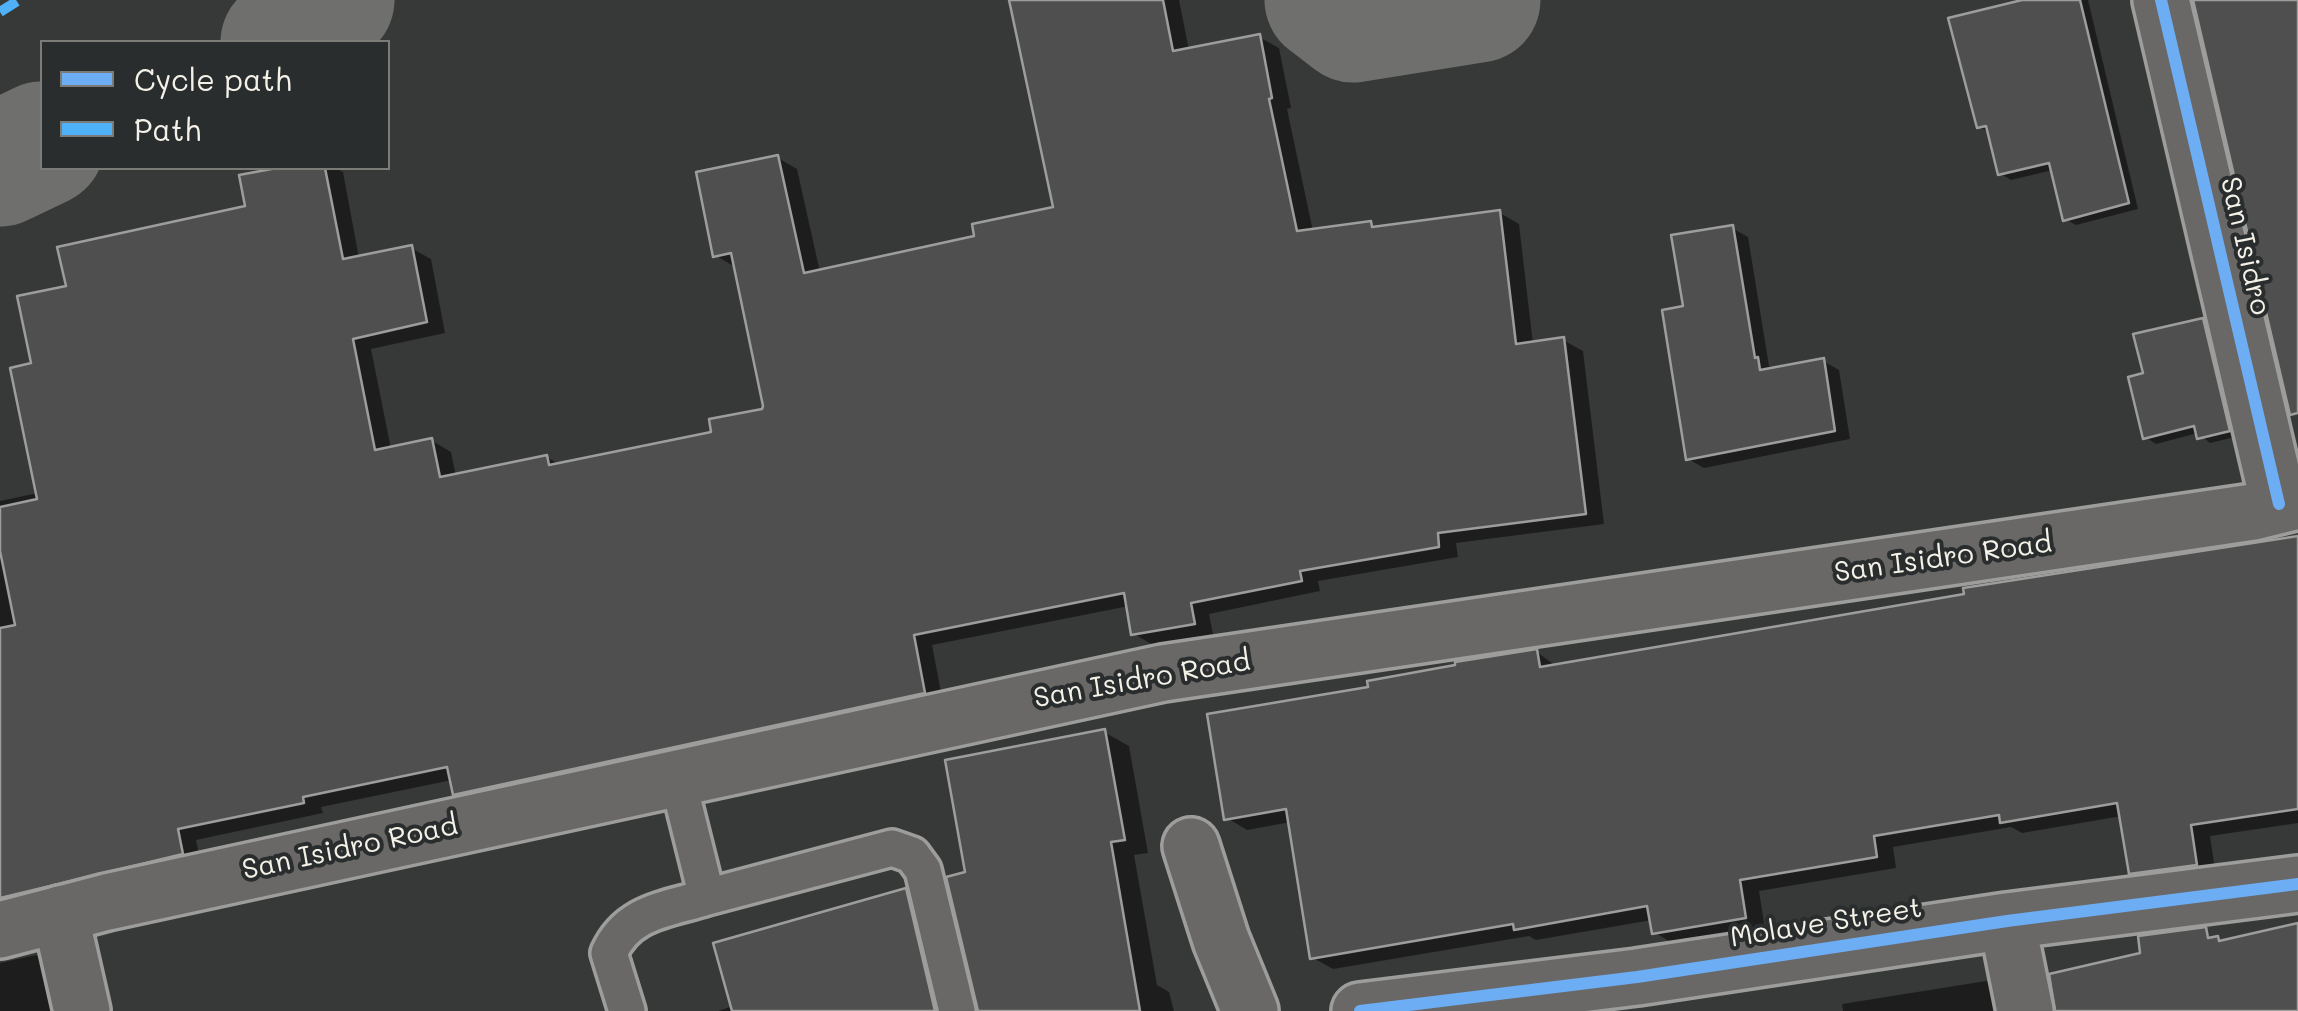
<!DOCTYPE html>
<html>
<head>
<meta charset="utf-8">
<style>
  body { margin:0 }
  #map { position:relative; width:2298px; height:1011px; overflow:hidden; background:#373838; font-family:Mali,sans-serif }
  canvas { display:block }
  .legend { position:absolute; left:40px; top:40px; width:350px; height:130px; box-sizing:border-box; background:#2a2d2e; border:2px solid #7b7b78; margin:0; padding:12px 18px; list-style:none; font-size:30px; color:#f4f1e8 }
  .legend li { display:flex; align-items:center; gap:20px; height:50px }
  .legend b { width:50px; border:2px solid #7b7b78 }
</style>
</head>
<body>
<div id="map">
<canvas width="2298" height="1011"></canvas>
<ul class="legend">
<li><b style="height:12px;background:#6dadf4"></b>Cycle path</li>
<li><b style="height:12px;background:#4fb1f8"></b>Path</li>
</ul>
</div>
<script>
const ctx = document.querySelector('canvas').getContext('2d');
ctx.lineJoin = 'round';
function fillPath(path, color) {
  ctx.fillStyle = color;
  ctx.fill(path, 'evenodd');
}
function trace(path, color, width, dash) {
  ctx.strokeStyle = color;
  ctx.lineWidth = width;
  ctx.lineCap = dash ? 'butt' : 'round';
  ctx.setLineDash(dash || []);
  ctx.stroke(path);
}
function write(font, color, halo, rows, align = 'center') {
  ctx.font = font + ' Mali,sans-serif';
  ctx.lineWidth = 8;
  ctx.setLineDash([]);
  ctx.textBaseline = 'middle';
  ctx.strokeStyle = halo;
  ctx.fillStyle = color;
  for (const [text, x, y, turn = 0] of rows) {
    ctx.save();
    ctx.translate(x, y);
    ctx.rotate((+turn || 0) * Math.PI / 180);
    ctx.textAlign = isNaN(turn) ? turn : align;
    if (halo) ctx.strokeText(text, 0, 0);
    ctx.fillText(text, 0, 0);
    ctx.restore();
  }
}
fillPath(new Path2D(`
  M1015,0H1179L1189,50L1259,37L1279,48L1291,108L1287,109L1313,231L1370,224L1379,228L1500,213L1519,224L1533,344L1563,340L1583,351L1604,524L1456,543L1458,557L1318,581L1320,591L1209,614L1213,634L1153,645L1134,634L1129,606L932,645L943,703L474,805L455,793L452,780L321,807L323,813L196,840L201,864L0,917V501L38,493L34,365L69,287L248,208L242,177L290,168H335L343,172L359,258L411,248L431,259L445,333L371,349L391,449L431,440L451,452L456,476L547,457L560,465L714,434L763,411L765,406L735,267L715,255L778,158L797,169L820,272L977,238L1056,209Z
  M2048,0H2088L2138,209L2076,225L2065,219L2053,170L2011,180L2001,174L1991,133L1979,127Z
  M1732,228L1748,237L1769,366L1775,370L1823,361L1839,370L1850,439L1704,468L1688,459L1686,308Z
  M2204,323L2214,329L2239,436L2210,443L2198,433L2156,444L2145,437L2146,375Z
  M2298,539V823L2210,836L2216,876L2151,884L2131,872L2122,816L2022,833L2011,827L1893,847L1896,868L1759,891L1765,929L1674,944L1654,932L1652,920L1536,940L1529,936L1333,969L1313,958L1291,822L1247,830L1227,818L1370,689L1537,652L1557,667Z
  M1104,732L1129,746L1148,853L1134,855L1157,985L1169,992L1174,1011H980L967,873Z
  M905,891L930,905L955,1011H718L733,1006Z
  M36,955L56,967L66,1011H0V963Z
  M1986,981L2008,993L2011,1011H1843L1842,1004Z`), '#0007');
trace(new Path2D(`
  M1327,0L1353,20L1478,0
  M283,42L332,0
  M0,164L42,144`), '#6f706d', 125);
const building = new Path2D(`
  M1009,0H1163L1173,51L1260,34L1272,98L1269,99L1297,231L1371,221L1372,227L1500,210L1516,344L1564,337L1586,514L1438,533L1439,547L1300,571L1302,581L1191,603L1195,624L1131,635L1124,593L914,635L925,693L453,795L447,767L303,797L304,803L178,829L183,854L0,898V628L15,625L0,551V507L37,499L10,368L31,363L17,296L66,286L57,247L245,206L239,175L277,168H325L343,259L412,245L427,322L353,339L375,450L432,438L440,477L547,455L549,465L711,432L709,419L762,409L763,406L731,253L713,257L696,172L778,155L804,273L974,236L972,224L1053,207Z
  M2022,0H2080L2129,203L2063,221L2049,163L1998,175L1986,126L1977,128L1948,18Z
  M2193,0H2298V413L2290,415Z
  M1733,225L1755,358L1758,357L1760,370L1824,358L1835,431L1686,460L1662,310L1683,306L1671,235Z
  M2203,318L2230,431L2197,439L2194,426L2143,439L2128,377L2143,373L2133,334Z
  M2298,536V809L2191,825L2197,865L2129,874L2117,803L2000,823L1999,815L1874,836L1877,857L1740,880L1746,918L1652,934L1647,906L1514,930L1513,924L1310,959L1286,809L1224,820L1207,714L1368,687L1367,681L1455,665V662L1537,649L1540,667L1964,594L1963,588Z
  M1105,729L1125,840L1111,842L1140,1011H978L946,877L965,872L945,760Z
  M906,888L935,1011H732L713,943Z
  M2298,923V1011H2055L2049,974L2140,953L2138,936L2206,927L2208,938L2218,936L2219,941Z`);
fillPath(building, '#4f4f4f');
trace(building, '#9d9d9b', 2.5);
const service = new Path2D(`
  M677,777L707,897L892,848L912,855L923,870L957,1011
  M627,1011L609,953C628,911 666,910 707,897`);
const minor = new Path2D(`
  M2161,0L2279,504
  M1191,846L1221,940L1250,1011
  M60,914L82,1011
  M2007,921L2025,1011
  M1360,1011L1637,977L2007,921L2298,884`);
const secondary = new Path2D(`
  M0,930L107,902L1163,673L2253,512L2298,501`);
trace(service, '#9d9d9b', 42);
trace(minor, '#9d9d9b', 62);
trace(secondary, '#9d9d9b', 62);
trace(service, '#696866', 35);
trace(minor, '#696866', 55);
trace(secondary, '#696866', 55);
trace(new Path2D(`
  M0,12L19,0`), '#4fb1f8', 10, [20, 10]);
trace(new Path2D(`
  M2161,0L2279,504
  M1360,1011L1637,977L2007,921L2298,884`), '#6dadf4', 12);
write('28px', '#f4f1e8', '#2a2d2e', [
  ["San Isidro",2245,246,77],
  ["San Isidro Road",1943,558,-8],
  ["San Isidro Road",1142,680,-10],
  ["San Isidro Road",350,848,-12],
  ["Molave Street",1826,923,-9]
]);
</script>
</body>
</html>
